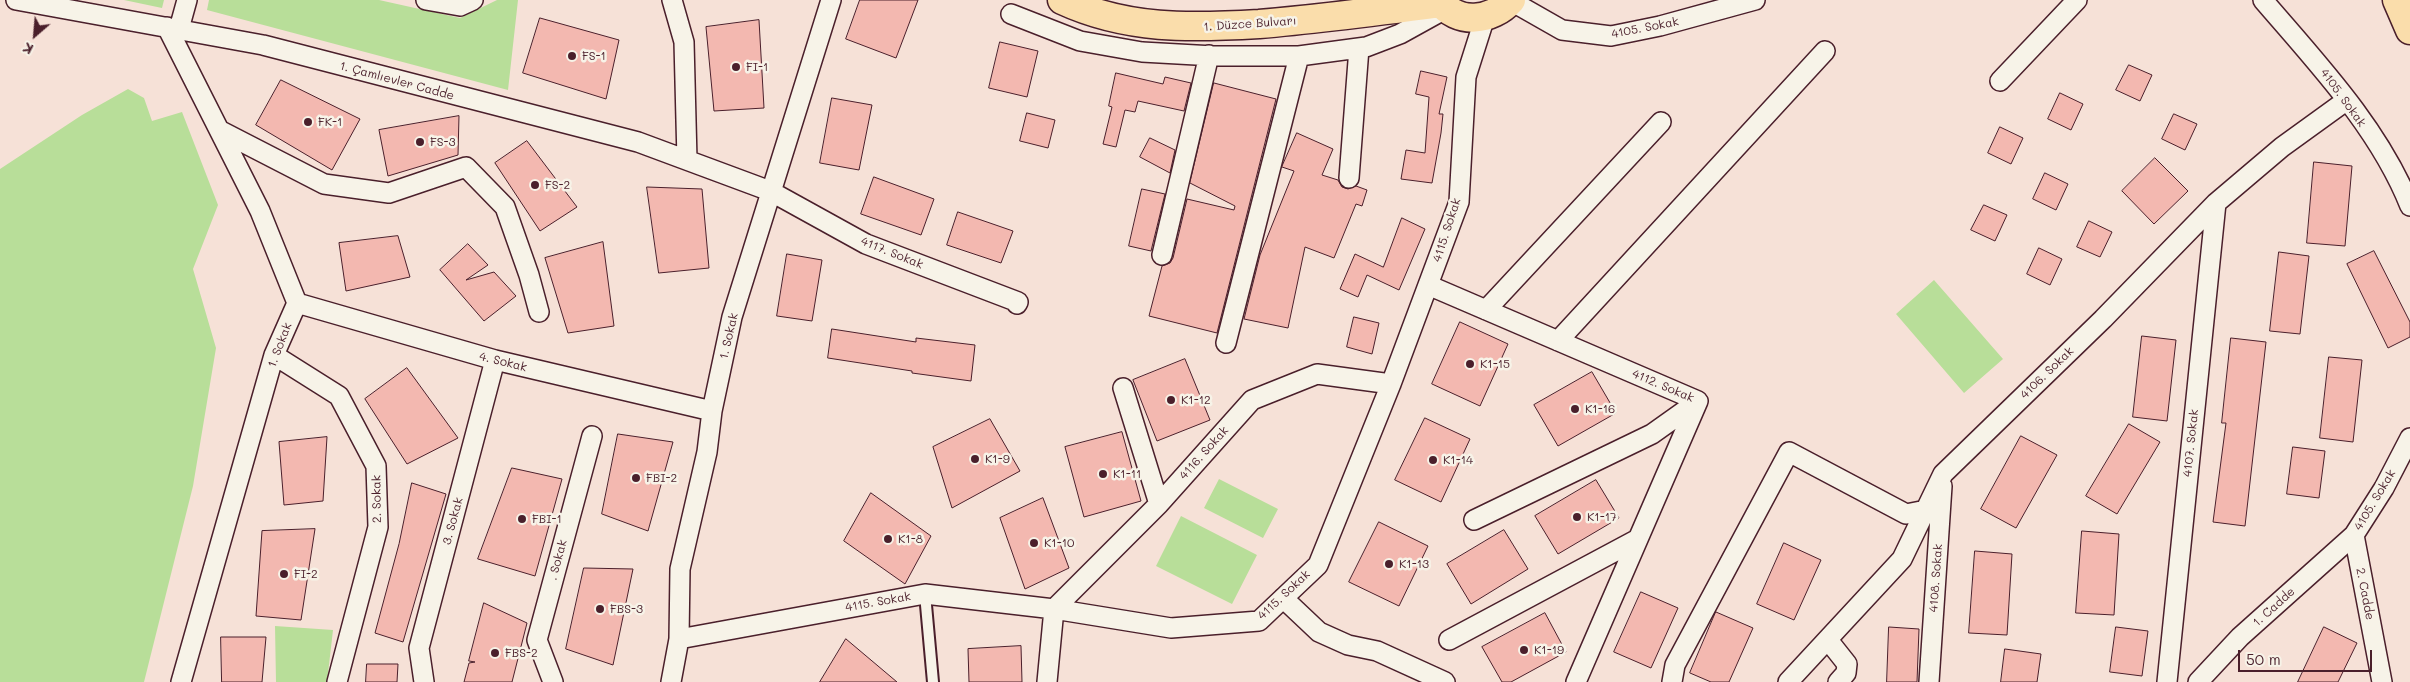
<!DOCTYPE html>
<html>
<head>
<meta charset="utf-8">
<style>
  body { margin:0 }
  #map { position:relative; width:2410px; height:682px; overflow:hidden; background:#f6e1d7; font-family:Mali,sans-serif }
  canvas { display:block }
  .north { position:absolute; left:10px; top:10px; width:50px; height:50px; -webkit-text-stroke:4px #f7f3e8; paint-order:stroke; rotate:207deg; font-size:14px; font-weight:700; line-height:20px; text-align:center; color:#4a1f2b }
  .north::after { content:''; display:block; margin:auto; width:18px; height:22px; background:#4a1f2b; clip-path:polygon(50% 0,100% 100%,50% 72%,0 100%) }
  .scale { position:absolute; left:2238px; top:650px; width:134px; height:22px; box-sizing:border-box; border:2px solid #4a1f2b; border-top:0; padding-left:6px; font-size:15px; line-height:18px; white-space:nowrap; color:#4a1f2b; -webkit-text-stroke:4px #f7f3e8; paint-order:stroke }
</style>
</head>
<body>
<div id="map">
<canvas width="2410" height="682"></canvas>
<div class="north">K</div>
<div class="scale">50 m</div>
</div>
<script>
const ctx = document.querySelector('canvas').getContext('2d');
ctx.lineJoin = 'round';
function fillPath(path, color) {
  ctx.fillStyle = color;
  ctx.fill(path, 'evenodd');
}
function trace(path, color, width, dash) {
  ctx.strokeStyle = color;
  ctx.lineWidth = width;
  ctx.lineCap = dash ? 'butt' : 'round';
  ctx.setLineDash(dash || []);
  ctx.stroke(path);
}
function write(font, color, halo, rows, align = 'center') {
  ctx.font = font + ' Mali,sans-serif';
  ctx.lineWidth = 5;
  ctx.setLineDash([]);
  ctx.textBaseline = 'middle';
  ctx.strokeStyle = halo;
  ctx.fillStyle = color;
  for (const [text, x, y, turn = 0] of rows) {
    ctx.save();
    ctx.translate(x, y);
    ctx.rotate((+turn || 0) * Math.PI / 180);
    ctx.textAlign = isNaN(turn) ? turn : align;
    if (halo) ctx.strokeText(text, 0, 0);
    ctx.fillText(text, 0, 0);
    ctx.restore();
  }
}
fillPath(new Path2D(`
  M124,0H164L162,8Z
  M209,0H379L460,18L497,0H518L508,90L207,10Z
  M128,89L144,98L152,121L182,112L218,205L193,269L216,348L193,486L144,682H0V169L82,115Z
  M1934,280L2003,359L1964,393L1896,314Z
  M1219,479L1278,509L1263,538L1204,508Z
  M1181,516L1257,555L1232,604L1156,566Z
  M275,626L333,630L327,682H276Z`), '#b8de99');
const building = new Path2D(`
  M860,0H918L896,58L846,39Z
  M540,18L619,40L606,99L523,73Z
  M759,20L764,108L714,111L706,27Z
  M1000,42L1038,51L1027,97L989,88Z
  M2129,65L2152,75L2140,101L2116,90Z
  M1421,71L1447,77L1439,114H1443L1441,133L1432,183L1401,179L1406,150L1425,153L1429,97L1416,94Z
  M1116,73L1163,84L1165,77L1191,83L1184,111L1138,101L1135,112L1125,110L1116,147L1103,144L1112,107L1109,106Z
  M281,80L360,119L332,170L256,125Z
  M1214,83L1276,99L1217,333L1149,316L1162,266L1170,263L1173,258L1187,199L1234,210L1235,206L1190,183Z
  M2060,93L2083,104L2071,130L2048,119Z
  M832,98L872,105L859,170L820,163Z
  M1027,113L1055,120L1048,148L1020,141Z
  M2174,114L2197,124L2185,150L2162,139Z
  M459,116L458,155L388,176L379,130Z
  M2000,127L2023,138L2011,164L1988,153Z
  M1297,133L1333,149L1322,175L1338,180L1342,187L1348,189L1356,186L1367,190L1362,206L1356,204L1334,258L1305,247L1288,328L1244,319L1260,255L1294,171L1282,167Z
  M1150,138L1175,150L1170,173L1140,157Z
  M527,141L577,207L540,231L495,163Z
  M2155,158L2188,191L2154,224L2122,191Z
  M2314,162L2352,166L2345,246L2307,243Z
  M2045,173L2068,184L2056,210L2033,199Z
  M874,177L934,199L921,235L861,214Z
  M647,187L702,189L709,268L659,273Z
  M1142,189L1165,194L1151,251L1129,246Z
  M1984,205L2007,215L1995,241L1971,230Z
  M958,212L1013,231L1001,263L947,245Z
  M1402,218L1425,229L1399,290L1367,275L1358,297L1340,289L1355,254L1383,267Z
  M2089,221L2112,232L2100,257L2077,247Z
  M398,236L410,277L346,291L339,243Z
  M603,242L614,326L568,333L545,258Z
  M468,244L488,265L466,280L494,272L516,296L484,321L440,270Z
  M2039,248L2062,259L2050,285L2027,274Z
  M2374,251L2410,322V337L2388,348L2347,264Z
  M2279,252L2309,256L2300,334L2270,331Z
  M787,254L822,260L812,321L777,316Z
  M1354,317L1379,323L1372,354L1347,347Z
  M1460,322L1508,344L1480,406L1432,384Z
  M832,329L916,342V338L975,345L971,381L912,373V371L828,358Z
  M2142,336L2176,340L2167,421L2133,417Z
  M2231,338L2266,342L2245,526L2213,522L2226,423H2222Z
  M2329,357L2362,360L2353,442L2320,438Z
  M1185,359L1210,420L1157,441L1133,380Z
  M407,368L458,438L407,464L365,399Z
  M1592,372L1616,413L1558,446L1534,405Z
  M1425,418L1470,439L1441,502L1395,480Z
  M990,419L1020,471L952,508L933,447Z
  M2129,424L2160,442L2117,514L2086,496Z
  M1122,432L1141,501L1084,517L1065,447Z
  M618,434L673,442L648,531L602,514Z
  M2021,436L2057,455L2016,528L1981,509Z
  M327,437L323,501L284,505L279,442Z
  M2293,447L2325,451L2319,498L2287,494Z
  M512,468L562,479L535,576L478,559Z
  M1596,480L1619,518L1558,554L1535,516Z
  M412,483L446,494L403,642L375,633L399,544Z
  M871,493L931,536L905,584L844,541Z
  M1043,498L1069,568L1025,589L1000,518Z
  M1379,522L1428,546L1399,606L1349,582Z
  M315,529L301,620L256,616L262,531Z
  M1504,530L1528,569L1471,604L1447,564Z
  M2082,531L2119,534L2114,615L2076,613Z
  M1784,543L1821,560L1794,620L1757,604Z
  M1975,551L2012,554L2007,635L1969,633Z
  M584,568L633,569L613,665L566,649Z
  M1641,592L1678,608L1651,668L1614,652Z
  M484,603L527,623L512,682H464L469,663L475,662L469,661Z
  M1716,612L1753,628L1729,682H1711L1690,673Z
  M1545,613L1566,652L1511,682H1502L1482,647Z
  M1889,627L1919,629L1917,682H1887Z
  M2116,627L2148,631L2142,676L2110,672Z
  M2324,627L2357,643L2338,682H2298Z
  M221,637H266L262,682H222Z
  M846,639L897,682H820Z
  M1021,646L1022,682H969L968,649Z
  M2005,649L2041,654L2037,682H2001Z
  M367,664H398L397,682H366Z`);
fillPath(building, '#f3b8b0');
trace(building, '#4a1f2b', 1);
const service = new Path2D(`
  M925,594L933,682`);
const minor = new Path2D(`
  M16,0L263,45L638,142L770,191L866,244L1018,302L1017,304
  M426,0L460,6L473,0
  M672,0L684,42L687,160
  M2263,0C2317,63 2379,128 2410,206
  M1511,1L1562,30L1611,36L1660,26L1755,0
  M1011,14L1080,41L1142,52L1214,56H1299L1366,47L1400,34L1438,13L1450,11
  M167,27L260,211L297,303L274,355L181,682
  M179,29L187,0
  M2000,81L2077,0
  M219,130L324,184L389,193L466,167L505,207L529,275L539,312
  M1349,178L1359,48
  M1162,255L1209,55
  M1428,285L1698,401L1576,682
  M297,303L495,360L712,411
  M1486,310L1661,122
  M1558,341L1825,51
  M1226,343L1299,56
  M274,355L339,396L376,466L378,527L337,682
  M1123,388L1159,504
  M1474,520L1652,434L1697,402
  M2354,535L2382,682
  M1283,598L1319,632L1348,645L1377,651L1445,682
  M679,639L925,594L1054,609L1171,628L1259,621L1318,565L1391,384L1459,202L1466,77L1485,17
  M1449,640L1638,539
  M1828,640L1847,664L1846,673L1838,682
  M424,682L419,648L495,360
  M553,682L537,640L592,436
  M671,682L679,639L680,569L707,452L712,411L732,317L831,0
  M1047,682L1054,609L1159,504L1252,400L1317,374L1391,384
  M1672,682L1675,665L1789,452L1906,514L1926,510
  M1788,682L1902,559L1943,474L2103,319L2216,203L2282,147L2347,100
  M1929,682L1942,486
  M2167,682L2216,203
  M2198,682L2240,637L2354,535L2384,488L2410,438`);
const primary = new Path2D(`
  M1062,0C1127,30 1190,28 1259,24C1320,19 1380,11 1440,3
  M1439,0C1457,26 1492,21 1511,0`);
const trunk = new Path2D(`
  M2397,0L2410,30`);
trace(service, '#4a1f2b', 14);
trace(minor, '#4a1f2b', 22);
trace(primary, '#4a1f2b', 31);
trace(trunk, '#4a1f2b', 31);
trace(service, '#f7f3e8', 10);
trace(minor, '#f7f3e8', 19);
trace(primary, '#faddab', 28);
trace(trunk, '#faddab', 28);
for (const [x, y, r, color] of [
  [572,56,5,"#4a1f2b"],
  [736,67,5,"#4a1f2b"],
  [308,122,5,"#4a1f2b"],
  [420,142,5,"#4a1f2b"],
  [535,185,5,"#4a1f2b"],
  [1470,364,5,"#4a1f2b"],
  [1171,400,5,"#4a1f2b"],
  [1575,409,5,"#4a1f2b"],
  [975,459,5,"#4a1f2b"],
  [1433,460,5,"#4a1f2b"],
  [1103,474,5,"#4a1f2b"],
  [636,478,5,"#4a1f2b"],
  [1577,517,5,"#4a1f2b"],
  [522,519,5,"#4a1f2b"],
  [888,539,5,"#4a1f2b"],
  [1034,543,5,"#4a1f2b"],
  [1389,564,5,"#4a1f2b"],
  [284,574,5,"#4a1f2b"],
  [600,609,5,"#4a1f2b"],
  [1524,650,5,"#4a1f2b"],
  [495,653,5,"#4a1f2b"]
]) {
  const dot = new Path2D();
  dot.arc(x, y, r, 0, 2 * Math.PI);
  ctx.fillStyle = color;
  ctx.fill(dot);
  trace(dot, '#f7f3e8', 2);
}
write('12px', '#4a1f2b', '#f7f3e8', [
  ["1. Düzce Bulvarı",1250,24,-4],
  ["4105. Sokak",1645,28,-11],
  ["1. Çamlıevler Cadde",397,81,15],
  ["4105. Sokak",2343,98,54],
  ["4115. Sokak",1447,230,-72],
  ["4117. Sokak",892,253,22],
  ["1. Sokak",729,336,-77],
  ["1. Sokak",280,345,-69],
  ["4. Sokak",503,362,14],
  ["4106. Sokak",2047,373,-44],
  ["4112. Sokak",1663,386,23],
  ["4107. Sokak",2191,443,-84],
  ["4116. Sokak",1204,453,-48],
  ["2. Sokak",377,499,-91],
  ["4105. Sokak",2375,500,-59],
  ["3. Sokak",453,521,-75],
  [". Sokak",558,560,-75],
  ["4108. Sokak",1936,578,-86],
  ["2. Cadde",2365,594,79],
  ["4115. Sokak",1284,595,-43],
  ["4115. Sokak",878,602,-10],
  ["1. Cadde",2274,607,-42]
]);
write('12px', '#4a1f2b', '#f7f3e8', [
  ["FS-1",582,56],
  ["FI-1",746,67],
  ["FK-1",318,122],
  ["FS-3",430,142],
  ["FS-2",545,185],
  ["K1-15",1480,364],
  ["K1-12",1181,400],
  ["K1-16",1585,409],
  ["K1-9",985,459],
  ["K1-14",1443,460],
  ["K1-11",1113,474],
  ["FBI-2",646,478],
  ["K1-17",1587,517],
  ["FBI-1",532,519],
  ["K1-8",898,539],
  ["K1-10",1044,543],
  ["K1-13",1399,564],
  ["FI-2",294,574],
  ["FBS-3",610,609],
  ["K1-19",1534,650],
  ["FBS-2",505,653]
], 'left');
</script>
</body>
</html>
